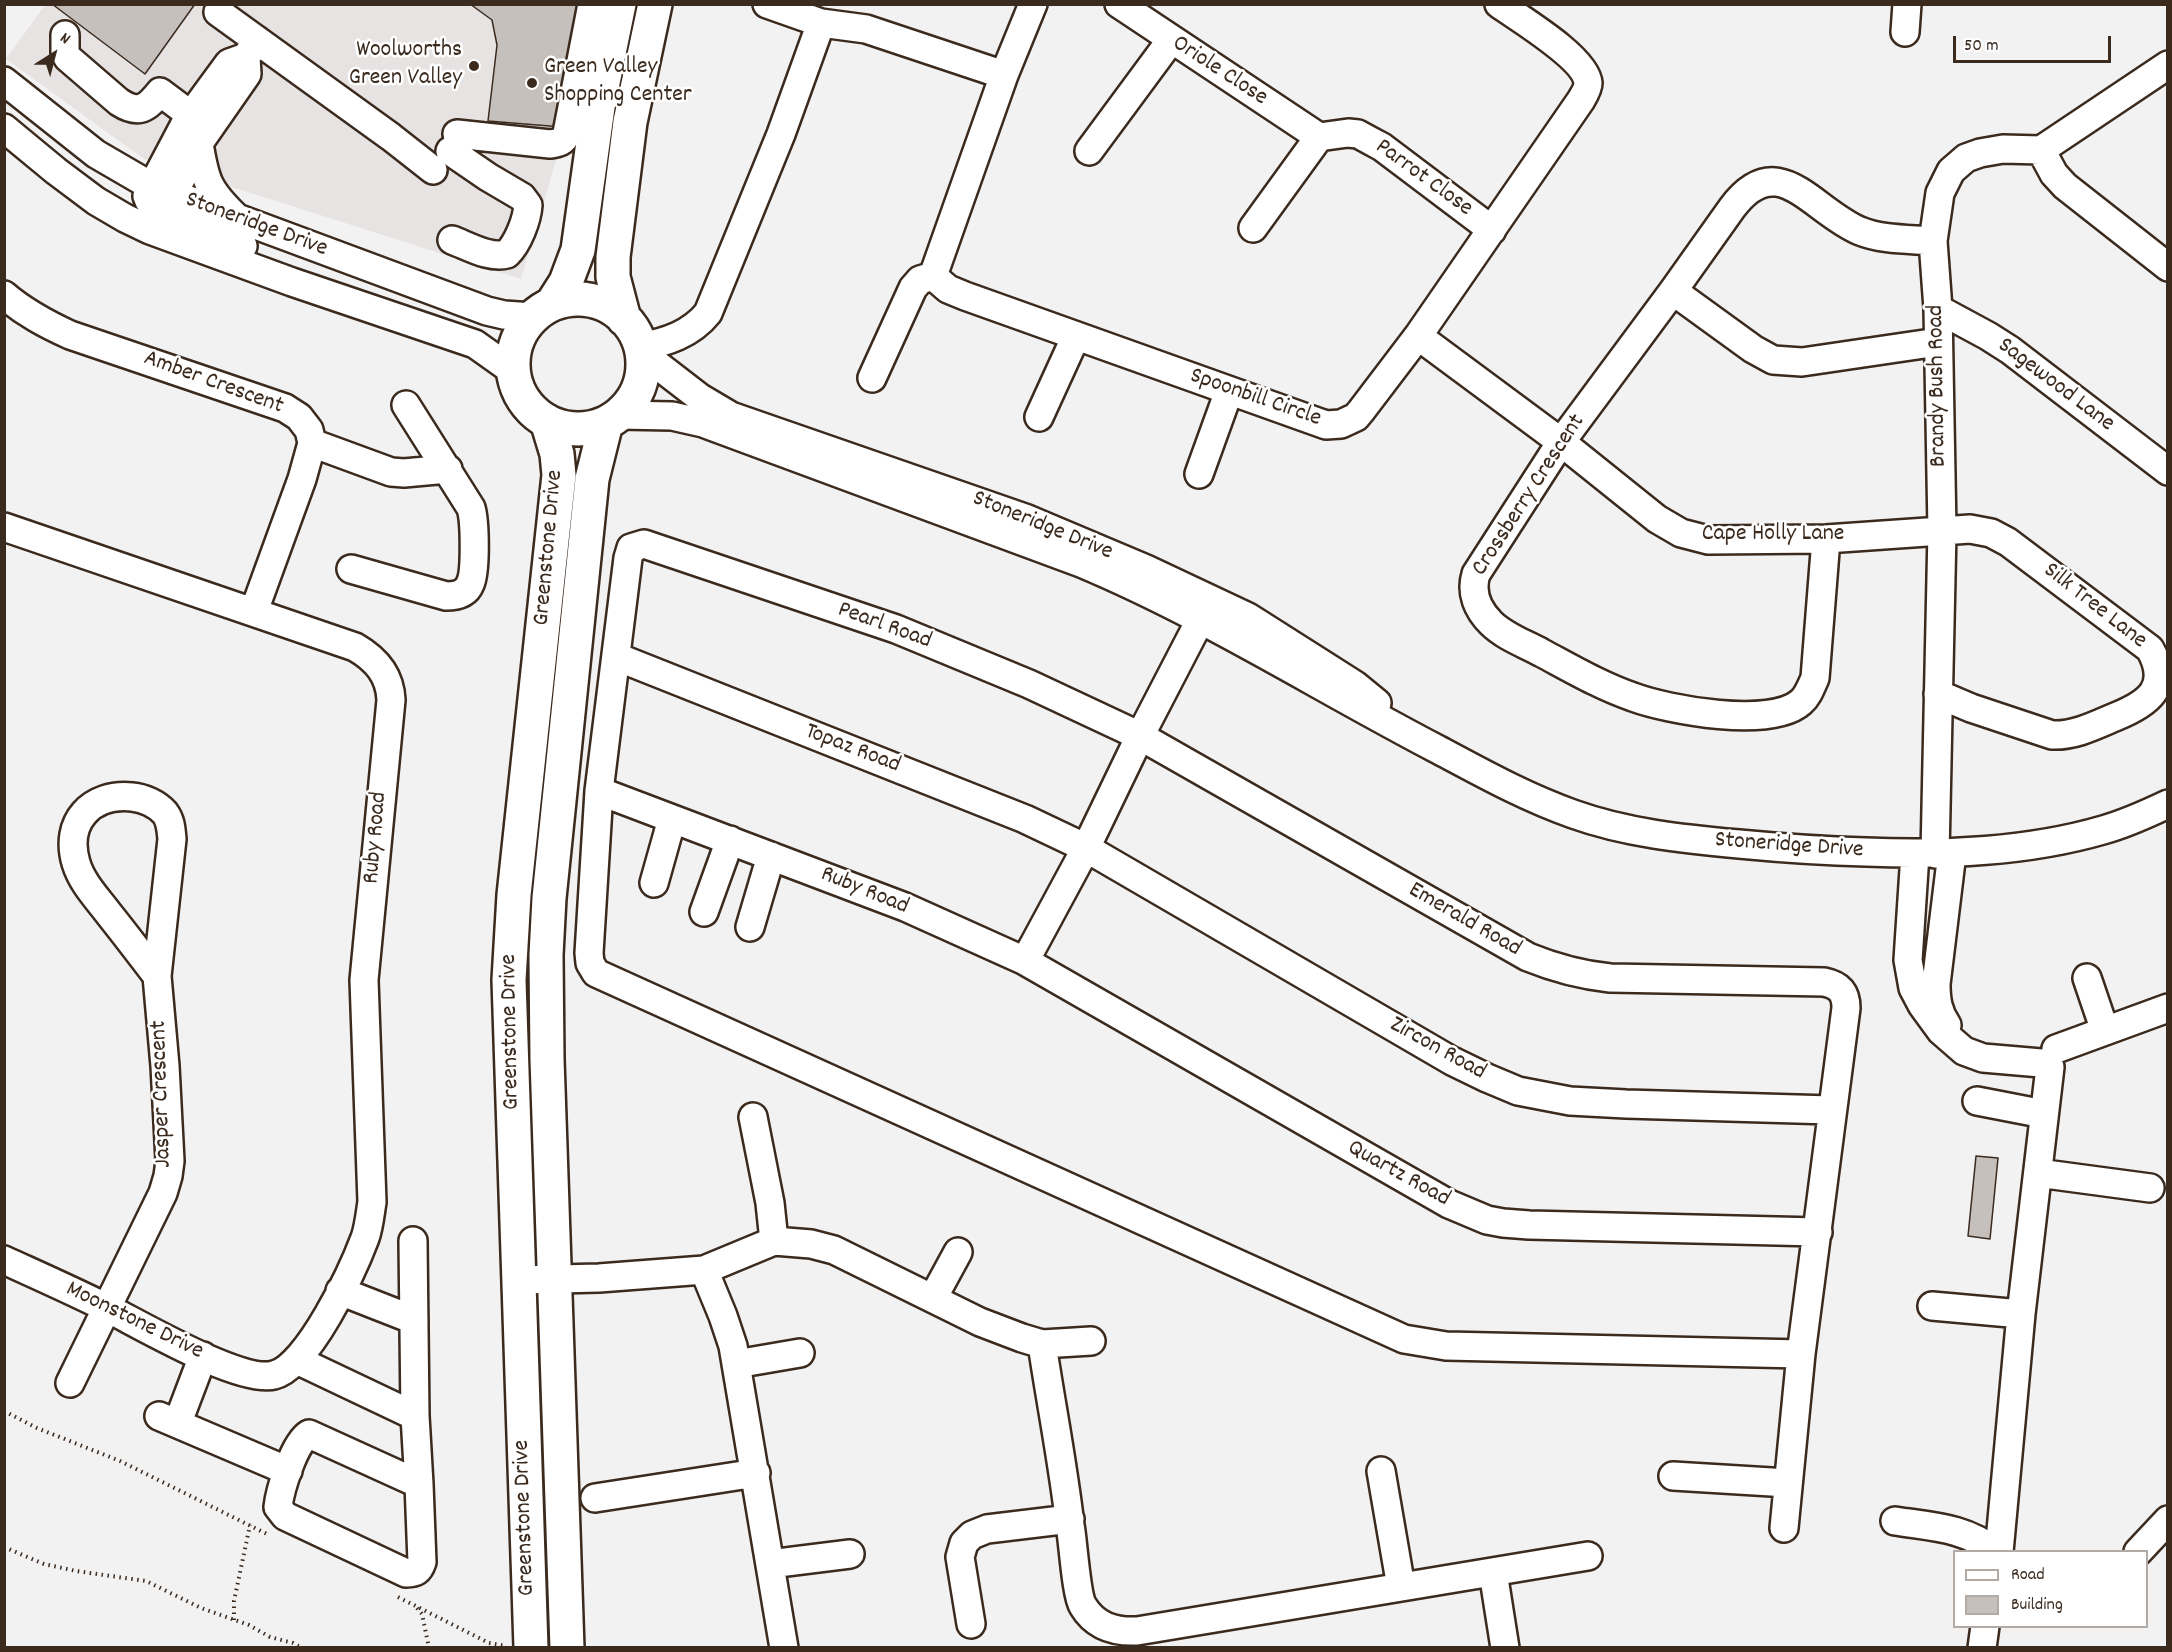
<!DOCTYPE html>
<html>
<head>
<meta charset="utf-8">
<style>
  body { margin:0 }
  #map { position:relative; width:2172px; height:1652px; overflow:hidden; background:#f3f2f2; font-family:Dekko,sans-serif }
  canvas { display:block }
  .frame { position:absolute; inset:0; border:6px solid #3b2a1e; pointer-events:none }
  .legend { position:absolute; left:1953px; top:1550px; width:195px; height:78px; box-sizing:border-box; background:#fff; border:2px solid #b1aaa5; margin:0; padding:8px 10px; list-style:none; font-size:18px; color:#3b2a1e }
  .legend li { display:flex; align-items:center; gap:12px; height:30px }
  .legend b { width:30px; border:2px solid #b1aaa5 }
  .north { position:absolute; left:24px; top:24px; width:60px; height:60px; -webkit-text-stroke:4px #fff; paint-order:stroke; rotate:36deg; font-size:16px; font-weight:700; line-height:24px; text-align:center; color:#3b2a1e }
  .north::after { content:''; display:block; margin:auto; width:21px; height:27px; background:#3b2a1e; clip-path:polygon(50% 0,100% 100%,50% 72%,0 100%) }
  .scale { position:absolute; left:1953px; top:36px; width:158px; height:27px; box-sizing:border-box; border:3px solid #3b2a1e; border-top:0; padding-left:8px; font-size:18px; line-height:21px; white-space:nowrap; color:#3b2a1e; -webkit-text-stroke:4px #fff; paint-order:stroke }
</style>
</head>
<body>
<div id="map">
<canvas width="2172" height="1652"></canvas>
<div class="frame"></div>
<ul class="legend">
<li><b style="height:8px;background:#fff"></b>Road</li>
<li><b style="height:16px;background:#c6c0bd"></b>Building</li>
</ul>
<div class="north">N</div>
<div class="scale">50 m</div>
</div>
<script>
const ctx = document.querySelector('canvas').getContext('2d');
ctx.lineJoin = 'round';
function fillPath(path, color) {
  ctx.fillStyle = color;
  ctx.fill(path, 'evenodd');
}
function trace(path, color, width, dash) {
  ctx.strokeStyle = color;
  ctx.lineWidth = width;
  ctx.lineCap = dash ? 'butt' : 'round';
  ctx.setLineDash(dash || []);
  ctx.stroke(path);
}
function write(font, color, halo, rows, align = 'center') {
  ctx.font = font + ' Dekko,sans-serif';
  ctx.lineWidth = 5;
  ctx.setLineDash([]);
  ctx.textBaseline = 'middle';
  ctx.strokeStyle = halo;
  ctx.fillStyle = color;
  for (const [text, x, y, turn = 0] of rows) {
    ctx.save();
    ctx.translate(x, y);
    ctx.rotate((+turn || 0) * Math.PI / 180);
    ctx.textAlign = isNaN(turn) ? turn : align;
    if (halo) ctx.strokeText(text, 0, 0);
    ctx.fillText(text, 0, 0);
    ctx.restore();
  }
}
fillPath(new Path2D(`
  M45,5H602L521,279L144,159L6,59Z`), '#e6e3e2');
const building = new Path2D(`
  M52,4H195L145,74Z
  M470,4H588L562,127L488,121L497,45L492,20Z
  M1976,1156L1998,1158L1990,1239L1968,1236Z`);
fillPath(building, '#c6c0bd');
trace(building, '#3b2a1e', 1.5);
const minor = new Path2D(`
  M767,4L821,23L866,29L1004,75
  M1033,4L1004,75L933,276L948,289L965,296L1326,425L1341,424L1356,417L1361,411L1418,336L1581,100C1584,95 1588,88 1588,83C1586,58 1520,19 1499,4
  M1119,4L1319,137
  M218,12L391,137L433,170
  M1905,32L1907,4
  M65,35V53L68,58L119,102C139,115 147,108 160,92L192,116
  M4,81L96,154L151,186L487,311L504,315L533,317
  M4,128L56,171L96,201L125,218L150,230L292,282L475,344L513,371
  M457,134L550,144C558,143 564,142 567,133L592,4
  M199,143C205,181 208,190 236,217
  M2041,150L2054,174L2065,186L2168,267
  M450,151L488,177L522,197L528,205C527,220 518,243 507,254C490,259 468,246 452,240
  M1089,151L1171,40
  M173,195L199,143L247,74L246,57
  M1253,228L1319,137L1348,133L1358,134L1369,140L1382,147L1492,230
  M243,246L156,208L149,201L147,196L186,122L207,93L229,63L246,57L257,40
  M1673,291L1753,349L1773,360L1802,362L1938,342
  M4,295C25,313 46,324 70,335L285,408L299,417L309,430L312,443L302,479L254,611
  M1938,309L1988,336L2010,350L2168,471
  M1418,336L1561,442L1657,519L1681,533L1708,540L1826,539L1970,529L1991,533L2008,542L2150,649C2172,688 2147,704 2115,717C2094,726 2074,736 2052,735L1971,708L1938,694
  M640,347C667,342 691,334 708,313L781,134L821,23
  M642,353L699,397L731,416L1025,518L1146,569L1248,617L1355,685L1377,703
  M872,378L913,288L920,280L933,276
  M619,415L672,416L703,423L1081,563C1205,615 1318,687 1437,749C1482,773 1525,797 1573,814C1626,833 1683,839 1739,844C1781,848 1824,851 1866,852C1945,855 2027,852 2103,830C2125,824 2147,814 2168,804
  M1039,417L1076,336
  M312,443L391,472L404,473L448,469
  M1199,474L1229,391
  M4,527L355,647C376,659 390,675 391,700L364,980L372,1202C370,1214 369,1227 365,1238C353,1270 308,1367 274,1375C241,1384 141,1325 107,1308C73,1291 39,1276 4,1260
  M1826,539L1815,678C1811,687 1808,696 1801,702C1771,729 1668,710 1633,697C1601,686 1572,669 1542,653C1526,644 1505,637 1491,623C1478,610 1470,593 1476,574L1561,442L1673,291L1732,208C1778,146 1812,211 1860,231C1882,240 1909,239 1933,241
  M351,569L446,596C456,596 466,594 470,584C476,572 475,521 471,508L406,405
  M617,657L1025,819L1086,848L1452,1061L1487,1078L1518,1091L1570,1101L1626,1104L1831,1110
  M599,791L905,907L1025,961L1449,1204L1487,1220L1503,1223L1529,1225L1818,1232
  M1915,854L1908,960L1913,988L1922,1005L1941,1031L1964,1051L1983,1058L2041,1063
  M1935,854L1942,531L1938,309L1933,241L1940,193L1951,171L1966,158L1980,153L2003,149L2041,150L2168,65
  M654,883L672,819
  M704,912L730,840
  M750,927L771,856
  M1025,961L1086,848L1140,736L1209,603
  M2087,978L2105,1031
  M1947,1025C1938,1012 1936,1000 1936,984L1952,853
  M2056,1049L2168,1008
  M1977,1101L2044,1114
  M753,1117L770,1203L774,1241L811,1244L834,1250L980,1322L1022,1338L1042,1344L1091,1341
  M2038,1173L2150,1188
  M413,1241L415,1416L419,1484L422,1562C419,1571 416,1573 406,1573L285,1516L278,1507C280,1490 294,1443 309,1434L419,1484
  M704,1270L723,1316L733,1346L784,1648
  M518,1280L599,1278L704,1270L774,1241
  M340,1291L414,1320
  M933,1298L958,1252
  M1932,1306L2021,1314
  M1042,1344C1051,1404 1063,1464 1070,1525C1073,1540 1076,1595 1083,1606C1095,1626 1114,1632 1137,1631L1588,1556
  M297,1360L415,1416
  M736,1364L800,1353
  M70,1383L163,1193L168,1176L170,1161L165,1066L157,976L172,839C171,830 171,821 165,813C157,804 144,798 132,797C91,793 64,822 76,863C82,883 97,898 109,914C125,934 141,955 157,976
  M159,1416L288,1471
  M178,1422L203,1356
  M1381,1471L1401,1587
  M1673,1476L1788,1483
  M595,1498L756,1473
  M1895,1521C1933,1527 1964,1527 1996,1552
  M1784,1528L1801,1354L1846,1008C1846,992 1839,985 1824,982L1610,978C1581,975 1555,968 1528,957L1140,736L1029,684L896,629L644,544L631,548L628,558L599,791L589,953L590,963L596,973L1404,1339L1446,1346L1801,1354
  M1999,1552L2021,1314L2050,1067
  M2138,1552L2168,1520
  M770,1564L850,1554
  M1493,1572L1505,1648
  M971,1624L960,1557L964,1543L972,1535L987,1529L1070,1519
  M1982,1648L1985,1626`);
const major = new Path2D(`
  M513 364a65 65 0 1 1 130 0a65 65 0 1 1-130 0Z
  M552,304L566,282L578,250L598,107L619,4
  M624,319L613,277V257L630,122L655,4
  M531,1648L509,980L514,895L559,475L557,454L547,421
  M567,1648L547,1059L546,955L549,898L592,479L606,423`);
trace(minor, '#3b2a1e', 32);
trace(major, '#3b2a1e', 38);
trace(new Path2D(`
  M4,1411L37,1428L120,1461L267,1534
  M4,1547L44,1564L76,1571L146,1581L201,1608L249,1625L270,1637L293,1643L302,1648
  M398,1597L489,1643L506,1646
  M417,1608L422,1614L429,1648
  M234,1620V1601L250,1525`), '#3b2a1e', 4, [1.5, 4.5]);
trace(minor, '#fff', 27);
trace(major, '#fff', 33);
for (const [x, y, r, color] of [
  [474,66,6,"#3b2a1e"],
  [532,83,6,"#3b2a1e"]
]) {
  const dot = new Path2D();
  dot.arc(x, y, r, 0, 2 * Math.PI);
  ctx.fillStyle = color;
  ctx.fill(dot);
  trace(dot, '#fff', 2);
}
write('24px', '#3b2a1e', '#fff', [
  ["Woolworths",462,52],
  ["Green Valley",462,80],
  ["Green Valley",544,69,"left"],
  ["Shopping Center",544,97,"left"]
], 'right');
write('24px', '#3b2a1e', '#fff', [
  ["Oriole Close",1219,72,33],
  ["Parrot Close",1423,179,36],
  ["Stoneridge Drive",256,226,20],
  ["Amber Crescent",213,384,20],
  ["Brandy Bush Road",1939,386,-91],
  ["Sagewood Lane",2055,386,37],
  ["Spoonbill Circle",1255,399,19],
  ["Crossberry Crescent",1530,496,-57],
  ["Stoneridge Drive",1042,527,22],
  ["Cape Holly Lane",1773,536],
  ["Greenstone Drive",550,548,-85],
  ["Silk Tree Lane",2094,607,38],
  ["Pearl Road",884,627,20],
  ["Topaz Road",852,750,21],
  ["Ruby Road",377,838,-85],
  ["Stoneridge Drive",1789,847,4],
  ["Ruby Road",864,892,22],
  ["Emerald Road",1464,921,30],
  ["Greenstone Drive",512,1032,-91],
  ["Zircon Road",1437,1050,29],
  ["Jasper Crescent",163,1094,-92],
  ["Quartz Road",1398,1175,29],
  ["Moonstone Drive",134,1322,26],
  ["Greenstone Drive",526,1518,-92]
]);
</script>
</body>
</html>
